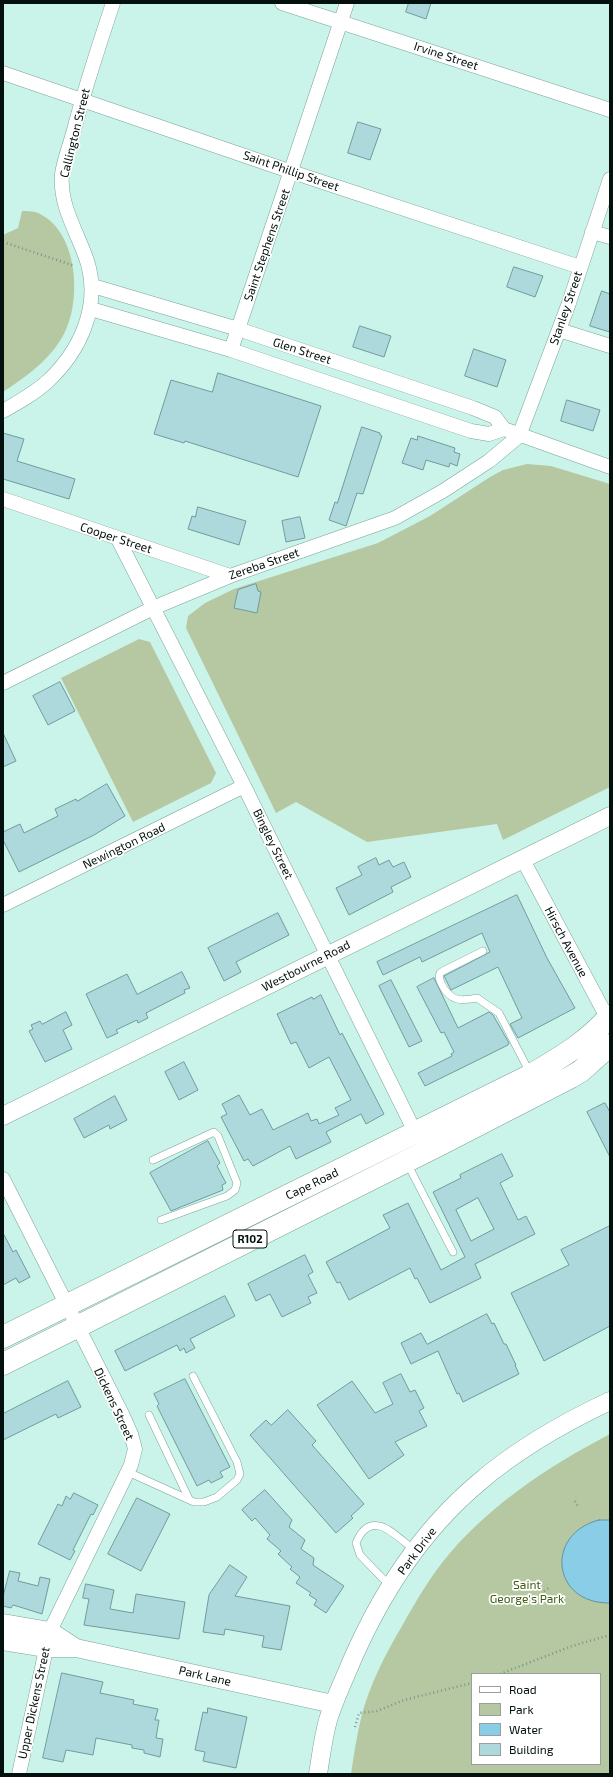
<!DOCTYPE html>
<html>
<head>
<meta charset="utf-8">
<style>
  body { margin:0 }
  #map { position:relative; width:613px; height:1777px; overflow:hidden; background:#caf4e9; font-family:"Exo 2",sans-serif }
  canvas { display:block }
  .frame { position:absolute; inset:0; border:4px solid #03100d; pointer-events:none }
  .legend { position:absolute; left:471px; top:1673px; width:130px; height:92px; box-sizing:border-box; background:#fff; border:1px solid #9a9f9e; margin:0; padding:5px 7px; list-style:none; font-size:12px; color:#03100d }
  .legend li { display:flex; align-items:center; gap:8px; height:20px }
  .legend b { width:20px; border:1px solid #9a9f9e }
</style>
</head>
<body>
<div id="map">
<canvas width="613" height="1777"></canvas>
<div class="frame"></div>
<ul class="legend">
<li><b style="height:5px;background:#fff"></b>Road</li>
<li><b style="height:11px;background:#b5c8a1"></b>Park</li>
<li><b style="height:11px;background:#89cde6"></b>Water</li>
<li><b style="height:11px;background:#add9dc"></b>Building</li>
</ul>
</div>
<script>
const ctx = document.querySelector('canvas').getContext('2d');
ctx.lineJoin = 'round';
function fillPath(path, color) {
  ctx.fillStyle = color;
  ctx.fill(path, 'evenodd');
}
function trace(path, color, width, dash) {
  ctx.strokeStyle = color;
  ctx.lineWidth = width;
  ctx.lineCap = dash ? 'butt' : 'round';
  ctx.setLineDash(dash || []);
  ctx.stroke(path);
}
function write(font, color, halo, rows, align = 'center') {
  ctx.font = font + ' "Exo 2",sans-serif';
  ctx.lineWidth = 3.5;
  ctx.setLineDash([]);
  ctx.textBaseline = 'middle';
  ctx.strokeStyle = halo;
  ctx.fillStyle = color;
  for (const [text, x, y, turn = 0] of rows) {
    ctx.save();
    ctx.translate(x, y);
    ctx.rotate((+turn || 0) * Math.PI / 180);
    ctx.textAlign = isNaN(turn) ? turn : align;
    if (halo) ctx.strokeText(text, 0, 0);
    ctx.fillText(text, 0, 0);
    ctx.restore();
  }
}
fillPath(new Path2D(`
  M22,211C28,211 35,211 40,214C78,233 82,300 64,334C50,360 27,376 3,392V235L18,228Z
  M527,464L551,466L610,484V787L503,840L497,824L367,842L296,802L276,813L186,628L188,616L205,603L234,589L378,543L430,516L490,477L503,470Z
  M139,639L150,642L216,773L211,783L133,822L61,678Z
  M610,1434V1774H351C354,1754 357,1734 362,1714C370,1684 386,1653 402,1626C416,1601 431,1575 450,1553C494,1502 551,1465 610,1434ZM472,1674H600V1764H472Z`), '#b5c8a1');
const water = new Path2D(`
  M599,1520H610V1603C552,1604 544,1534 599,1520Z`);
fillPath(water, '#89cde6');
trace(water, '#6194a5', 1);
const building = new Path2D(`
  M409,3H431L426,19L406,12Z
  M358,122L381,129L370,160L348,153Z
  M514,267L543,276L535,297L507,287Z
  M602,291L610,294V332L590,326Z
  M360,326L391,336L384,357L353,347Z
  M474,349L506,360L497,387L465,376Z
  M218,373L321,406L298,477L185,441L184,443L154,434L171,380L212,392Z
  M567,400L600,410L593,431L561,421Z
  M362,427L380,433V435L382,436L363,494L357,493L346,526L329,520L335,502L337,503Z
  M3,433L24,439L17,461L75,479L69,499L3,479Z
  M418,436L455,448L454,452L460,454L457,466L450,463L449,467L426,460L423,470L402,463L411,438L417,440Z
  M198,507L246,521L239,545L188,529L192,516L195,517Z
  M300,517L305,538L286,542L282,521Z
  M256,584L258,591L261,592L257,613L234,608L238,590Z
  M60,682L75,711L48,725L33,696Z
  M3,733L16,761L3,767Z
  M107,784L125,816L94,835L19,872L3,840V832L20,824L24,833L58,816L55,809L76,799L77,801Z
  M376,858L379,865L389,860L393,867L404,862L411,877L391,887L393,892L349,915L336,888L362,875L358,867Z
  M517,895L547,958L575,1008L518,1038L510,1024L522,1018L498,967L451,990L444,976L490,952L482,933L422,962L420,957L383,975L377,962Z
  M278,913L289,935L236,962L241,972L224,981L208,948Z
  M182,972L190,988L184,990L185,993L146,1013L148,1018L138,1023L137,1020L116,1030L118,1033L107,1038L86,994L127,974L137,994Z
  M434,978L458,1028L489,1012L493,1015L509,1043L508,1045L488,1055L425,1086L418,1073L452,1056L451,1054L454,1052L444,1032L441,1033L417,987Z
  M391,980L422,1041L409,1047L379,986Z
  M321,995L340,1035L342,1033L384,1114L366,1124L361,1114L326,1132L331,1142L296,1159L290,1146L253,1166L248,1159L244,1161L221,1117L227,1114L222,1104L239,1095L250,1115L262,1109L273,1130L308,1113L311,1121L317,1119L319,1124L339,1115L335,1108L351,1100L329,1057L309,1068L296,1042L291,1044L277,1014L312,997L313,999Z
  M66,1012L72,1025L63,1030L72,1049L45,1062L29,1031L33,1029L31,1025L40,1021L42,1024Z
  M184,1062L198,1090L179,1100L165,1072Z
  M115,1096L127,1120L110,1129L109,1125L84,1138L74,1119Z
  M605,1103L610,1112V1157L587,1112Z
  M208,1141L220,1163L217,1166L226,1183L222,1185L223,1190L171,1211L150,1173Z
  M502,1154L513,1176L500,1183L518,1220L526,1216L535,1234L475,1264L481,1278L430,1303L417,1278L415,1279L410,1268L349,1300L340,1282L337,1283L326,1262L390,1228L383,1215L408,1203L441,1270L465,1257L433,1192L461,1178L460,1175ZM478,1198L494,1229L471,1241L456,1210Z
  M610,1226V1326L544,1361L511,1293L569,1265L561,1250Z
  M3,1233L13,1252L16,1250L30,1277L19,1283L16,1278L3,1285Z
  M305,1255L313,1272L308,1275L317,1293L308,1297L311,1303L282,1317L270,1294L256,1301L248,1284Z
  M225,1296L235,1316L190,1339L195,1348L186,1353L184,1348L180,1351L177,1345L125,1371L115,1351Z
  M487,1314L492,1324L494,1323L504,1344H506L516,1365H515L519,1374L463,1402L459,1393L457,1394L438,1351L411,1364L401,1343L421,1333L427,1344Z
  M401,1374L410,1392L415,1390L424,1408L419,1411L427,1426L395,1442L404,1455L369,1479L317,1405L352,1381L375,1413L393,1404L383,1383Z
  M185,1379L230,1467L220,1472L223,1477L211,1483L209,1480L197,1486L157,1406L159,1404L154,1394Z
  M68,1381L81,1407L58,1418L56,1414L3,1440V1414Z
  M288,1410L316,1441L312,1445L364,1504L351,1516L353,1518L336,1533L250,1435L266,1420L271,1425Z
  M265,1490L292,1520L289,1527L305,1540L301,1549L314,1558L313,1565L344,1586L326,1613L314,1605L317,1600L309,1595L311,1593L296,1583L300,1577L290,1569L292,1567L278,1554L281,1551L267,1539L270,1535L255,1518L252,1521L242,1510Z
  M74,1493L98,1505L93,1515L91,1514L73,1550L75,1551L70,1560L38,1544L58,1504L62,1506L66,1496L70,1499Z
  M137,1498L170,1514L141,1571L108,1554Z
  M230,1565L247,1577L235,1596L290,1606L281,1650L262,1647L264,1636L225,1629L224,1635L203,1632L209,1595Z
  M10,1571L20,1573L18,1581L38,1586L40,1577L50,1579L42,1614L23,1608L13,1605L11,1608L3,1606V1597Z
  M86,1584L114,1590L110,1609L133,1613L136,1594L185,1602L179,1639L84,1625L89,1599L83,1598Z
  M62,1673L103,1682L100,1693L134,1700L133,1704L158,1709L155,1720H159L156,1738L163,1739L160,1757L144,1753V1750L132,1748V1745L96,1738L93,1755L66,1750L63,1762L43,1758Z
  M208,1708L247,1717L236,1768L203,1761L205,1752L195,1750L203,1712L207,1713Z`);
fillPath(building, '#add9dc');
trace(building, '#709b9d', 1);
const service = new Path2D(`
  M483,951L443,971L440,973C438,978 440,981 442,985C451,1002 461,1001 477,998L499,1013L530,1073
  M153,1160L214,1132L218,1136L237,1183L235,1190L227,1196L161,1220
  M407,1163L453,1252
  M149,1415L189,1499
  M128,1472L194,1502H204L217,1497L237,1480L240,1474L237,1462L193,1376
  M390,1586L360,1555L356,1543C371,1507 395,1535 414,1550`);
const minor = new Path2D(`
  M282,3L610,110
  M3,73L292,172L580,267
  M592,232L610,237
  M93,286L238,329L473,408L495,417L504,429L610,467
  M91,309L231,350L471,431L489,434L504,429
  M559,330L610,346
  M231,350L347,3
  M3,411C19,402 35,393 48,381C80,351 100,307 88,264C79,234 59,207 62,174C64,160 70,145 74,130C85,87 99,45 113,3
  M3,499L230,576
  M118,539L244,786L418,1138
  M3,683L153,608L230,576L395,518L443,491L489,461L519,436L569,303L610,179
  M523,860L610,1023
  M3,905L244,786
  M3,1179L123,1416L131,1434L135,1449L131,1465L50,1631L19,1774`);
const tertiary = new Path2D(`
  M3,1116L610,816
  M3,1623L50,1631L76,1648
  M3,1641L46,1648H76L333,1704
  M318,1774C321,1756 323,1738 328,1720C333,1704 340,1688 347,1672C376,1602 418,1534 477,1484C516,1450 563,1423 610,1401`);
const primary = new Path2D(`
  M3,1337L531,1075C561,1057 586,1043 610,1016
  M3,1364L439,1145L571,1077L581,1071L610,1045`);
trace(service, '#7ba399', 8);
trace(minor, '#7ba399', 15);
trace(tertiary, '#7ba399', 19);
trace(primary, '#7ba399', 23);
trace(new Path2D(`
  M3,242L75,266
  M575,1501L578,1507
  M544,1591L549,1588
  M500,1674L572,1646L610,1635
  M355,1727L359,1713L377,1711L404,1700L472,1683`), '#77958d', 2.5, [1, 3]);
trace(service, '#fff', 7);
trace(minor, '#fff', 14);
trace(tertiary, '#fff', 18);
trace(primary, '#fff', 22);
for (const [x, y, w] of [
  [250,1239,34]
]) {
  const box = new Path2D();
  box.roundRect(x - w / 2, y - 9, w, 18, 3);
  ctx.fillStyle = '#fff';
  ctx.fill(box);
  trace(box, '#03100d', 1);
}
write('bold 11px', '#03100d', null, [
  ["R102",250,1239]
]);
write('12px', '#03100d', '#fff', [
  ["Irvine Street",446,56,18],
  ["Callington Street",75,133,-76],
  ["Saint Phillip Street",291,171,19],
  ["Saint Stephens Street",267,245,-71],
  ["Stanley Street",566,308,-71],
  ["Glen Street",302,351,18],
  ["Cooper Street",116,538,18],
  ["Zereba Street",264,564,-19],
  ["Bingley Street",273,844,64],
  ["Newington Road",124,846,-26],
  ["Hirsch Avenue",566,942,62],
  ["Westbourne Road",306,966,-27],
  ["Cape Road",312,1184,-26],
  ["Dickens Street",114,1404,65],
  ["Park Drive",417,1551,-53],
  ["Park Lane",205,1676,13],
  ["Upper Dickens Street",34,1703,-78]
]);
write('12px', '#3f5d11', '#fff', [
  ["Saint",527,1585],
  ["George's Park",527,1599]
]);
</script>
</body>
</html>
